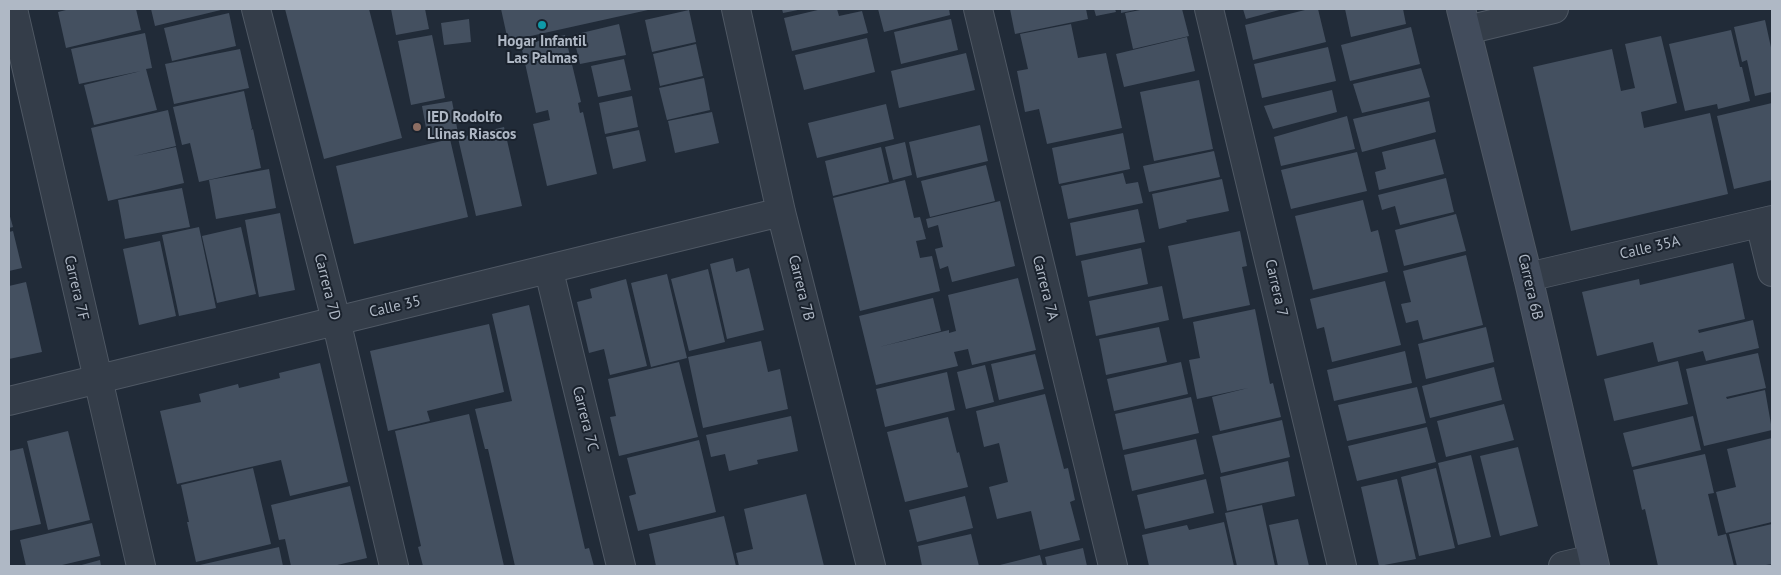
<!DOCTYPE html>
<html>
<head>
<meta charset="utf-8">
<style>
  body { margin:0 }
  #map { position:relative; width:1781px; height:575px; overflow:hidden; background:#212b38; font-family:"PT Sans",sans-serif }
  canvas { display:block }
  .frame { position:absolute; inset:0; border:10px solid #afb8c5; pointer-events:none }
</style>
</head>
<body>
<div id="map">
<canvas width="1781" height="575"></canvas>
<div class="frame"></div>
</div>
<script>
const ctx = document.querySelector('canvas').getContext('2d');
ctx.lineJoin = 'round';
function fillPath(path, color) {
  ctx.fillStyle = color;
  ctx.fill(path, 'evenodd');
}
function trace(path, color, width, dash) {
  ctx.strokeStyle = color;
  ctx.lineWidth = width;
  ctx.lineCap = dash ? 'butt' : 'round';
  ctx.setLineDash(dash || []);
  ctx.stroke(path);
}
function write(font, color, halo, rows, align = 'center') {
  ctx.font = font + ' "PT Sans",sans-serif';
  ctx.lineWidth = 4;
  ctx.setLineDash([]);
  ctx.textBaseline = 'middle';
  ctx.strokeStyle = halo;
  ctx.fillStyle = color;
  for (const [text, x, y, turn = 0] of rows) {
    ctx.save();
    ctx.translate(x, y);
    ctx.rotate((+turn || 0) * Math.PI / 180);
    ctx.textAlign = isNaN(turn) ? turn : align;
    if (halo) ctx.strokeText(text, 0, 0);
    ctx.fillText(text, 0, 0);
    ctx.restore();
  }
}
fillPath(new Path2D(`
  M70,9H136L141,30L66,48L58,12Z
  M151,9H225L155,26Z
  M285,9H369L402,138L324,159Z
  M391,9H425L429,29L396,35Z
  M501,9H648V10L508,41Z
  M782,9H798V10L783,13Z
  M822,9H837L839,16L862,11L868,33L792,51L784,18Z
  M878,9H949L950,15L884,32Z
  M1010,9H1086L1088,19L1015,34Z
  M1094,9H1115L1116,12L1096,16Z
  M1121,9H1135V10L1121,13Z
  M1145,9H1182L1189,36L1133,49L1125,13Z
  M1243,9H1283L1246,19Z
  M1309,9H1318L1326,42L1253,60L1245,25Z
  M1345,9H1403L1406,24L1351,37Z
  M689,10L696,42L652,52L645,20Z
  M229,13L236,46L172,61L164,28Z
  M469,19L471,42L444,45L441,23Z
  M951,19L958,50L901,64L894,32Z
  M1765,20L1772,52V92L1755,96L1747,60L1742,62L1734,27Z
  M619,24L626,55L580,64L573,35Z
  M1071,24L1078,58L1106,53L1122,128L1047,144L1039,109L1025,112L1017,71L1028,69L1020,34Z
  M1411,27L1420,64L1350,81L1341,45Z
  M1731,30L1740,67H1742L1750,101L1718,109L1717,104L1685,111L1669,44Z
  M145,33L152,68L146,69L157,110L94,125L84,85L141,71L79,84L71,49Z
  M432,35L445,98L411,105L398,41Z
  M565,35L581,102L578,103L580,113L583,112L597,174L547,186L533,124L550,120L548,110L536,113L521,45Z
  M1661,36L1677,103L1641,112L1644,128L1710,113L1728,194L1571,231L1533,67L1612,49L1621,91L1635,88L1625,44Z
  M1187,37L1195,71L1124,87L1116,54Z
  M867,38L875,72L804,90L795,55Z
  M696,44L703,76L660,86L653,54Z
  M1328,47L1336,81L1262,98L1254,64Z
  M240,49L249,88L174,104L165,64Z
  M966,53L975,90L899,108L891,71Z
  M624,59L631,90L598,97L591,66Z
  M1421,68L1430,97L1362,113L1353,84Z
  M704,78L710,110L667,120L659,88Z
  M1199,80L1213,149L1154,161L1140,92Z
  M1332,90L1337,112L1273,129L1264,106Z
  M244,91L252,128L251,130L253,129L261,168L199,182L190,143L182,145L173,107Z
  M632,96L638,127L605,134L599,103Z
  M452,101L458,133L428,139L422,106Z
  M1429,101L1436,132L1362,152L1353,119Z
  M1772,103V180L1734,189L1717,116Z
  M886,104L894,139L817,158L808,123Z
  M168,110L176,146L134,156L176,147L184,183L108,201L91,128Z
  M712,112L719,143L675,153L668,121Z
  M1347,116L1355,149L1281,166L1274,137Z
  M980,125L988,161L917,178L909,142Z
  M504,127L522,206L476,216L458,138Z
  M639,130L646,161L613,169L606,137Z
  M1123,133L1130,169L1059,184L1052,148Z
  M450,139L468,217L354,244L336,166Z
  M1435,139L1444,174L1379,190L1375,172L1386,169L1382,152Z
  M905,142L912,175L893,180L885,147Z
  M881,147L889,182L833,196L825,161Z
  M1214,151L1220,177L1149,192L1143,166Z
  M1357,152L1367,191L1291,209L1281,170Z
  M986,165L995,201L930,217L921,181Z
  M269,169L276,208L216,219L209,180Z
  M1123,173L1126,184L1138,182L1143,203L1068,219L1061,186Z
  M1446,178L1454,212L1400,225L1395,206L1382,210L1378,195Z
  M1222,179L1229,211L1186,220L1187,222L1159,229L1152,194Z
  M905,180L914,218L920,217L926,239L916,241L920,258L932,256L940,291L860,311L833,198Z
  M182,188L190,227L125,239L118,200Z
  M1363,200L1371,232L1378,230L1388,272L1313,290L1295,216Z
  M1000,201L1015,266L952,282L948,266L940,269L935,249L943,247L938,225L928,228L926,219Z
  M1138,209L1145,242L1076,256L1070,223Z
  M9,213L13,227L9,228Z
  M280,213L295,290L259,297L245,220Z
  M1456,214L1466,251L1404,266L1395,230Z
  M199,227L216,308L179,316L162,235Z
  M241,227L256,294L217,303L202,236Z
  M13,231L22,268L9,271V232Z
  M1240,231L1247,266L1242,267L1250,305L1183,319L1168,246Z
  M160,241L176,316L139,325L123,249Z
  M1141,248L1148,284L1088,297L1081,261Z
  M1466,255L1483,325L1423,340L1418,320L1406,323L1401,304L1411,302L1403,271Z
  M733,258L736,272L749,268L764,330L727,339L710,264Z
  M1733,263L1745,319L1698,330L1699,333L1753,320L1759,348L1706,361L1703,351L1658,362L1653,342L1597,356L1582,292L1639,279L1640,285Z
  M708,269L725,342L689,351L671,279Z
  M667,274L687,358L651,367L631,283Z
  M1018,278L1036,350L972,365L968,349L954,352L958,366L876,385L859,316L933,298L941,331L879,347L949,330V333L956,331L948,295Z
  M626,279L647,366L610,375L604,349L589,353L577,302L592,298L590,289Z
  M1385,281L1401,345L1332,362L1324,327L1317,329L1310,299Z
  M26,282L42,352L9,359V286Z
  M1162,286L1169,320L1096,336L1089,301Z
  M529,305L585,549L589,548L594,566H515L488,449H485L475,409L512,401L492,314Z
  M1255,309L1270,384L1273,383L1281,417L1220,431L1212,397L1248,388L1197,399L1189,360L1200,358L1193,322Z
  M489,324L504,392L427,411L430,421L388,431L370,351Z
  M1159,327L1167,362L1106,375L1099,339Z
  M1486,327L1494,362L1426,379L1418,344Z
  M761,341L768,372L780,369L788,409L703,428L688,357Z
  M1405,351L1412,383L1334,401L1327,370Z
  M1758,353L1766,388L1726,397L1727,399L1765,390L1772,430L1704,446L1686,369Z
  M1035,354L1044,389L999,400L991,364Z
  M1678,361L1688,404L1614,421L1604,379Z
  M679,362L698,437L619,456L610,417L616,416L608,379Z
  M1181,362L1188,394L1114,411L1107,379Z
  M320,363L348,482L290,496L281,460L177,484L160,411L201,402L199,394L238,384L239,388L280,378L279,373Z
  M985,365L994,402L966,409L957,372Z
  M1494,367L1502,400L1430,418L1422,386Z
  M947,372L955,410L885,427L876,389Z
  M1417,387L1426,423L1347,441L1338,405Z
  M1045,394L1064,469L1068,468L1075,500L1070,502L1080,540L1040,550L1031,511L997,519L989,487L1008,482L999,443L984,447L976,411Z
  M1191,397L1199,433L1123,450L1115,414Z
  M1504,404L1514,440L1446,457L1437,421Z
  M469,414L504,566H423L418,547L421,546L395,431Z
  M791,416L798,451L757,460L758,464L729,471L725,454L711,457L706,435Z
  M1693,416L1701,450L1632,467L1623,433Z
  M948,417L957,453L959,452L968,487L905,502L887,432Z
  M1282,420L1290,457L1221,473L1212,436Z
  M1427,427L1436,462L1357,481L1348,446Z
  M68,431L90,520L48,530L27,441Z
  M1772,438V522L1726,533L1716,492L1736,487L1727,449Z
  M1196,439L1204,474L1132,491L1124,455Z
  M699,440L716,512L638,531L629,496L636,494L627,458Z
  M1518,447L1538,526L1500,536L1480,456Z
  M23,448L41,524L9,531V451Z
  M1705,454L1714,493L1708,494L1718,536L1726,534L1734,566H1658L1645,509L1642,510L1633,470Z
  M1471,455L1491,537L1458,545L1438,463Z
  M1288,461L1295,496L1227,511L1220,477Z
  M253,468L271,544L196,562L187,522H189L181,485Z
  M1436,468L1455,548L1419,556L1401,477Z
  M1206,479L1214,513L1145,529L1137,495Z
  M1397,479L1416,559L1379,566L1361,487Z
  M350,486L367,558L333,566H291L285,539L279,540L271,505Z
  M806,494L824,566H739L736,553L753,549L744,509Z
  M965,496L973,528L917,542L909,510Z
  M1262,505L1275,566H1237L1225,513Z
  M724,516L736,566H656L649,534Z
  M1298,519L1309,566H1278L1269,525Z
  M1224,522L1234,566H1149L1142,535L1187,525L1189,530Z
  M92,523L100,556L58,566H26L20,540Z
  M1772,524V564L1760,566H1737L1729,534Z
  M971,534L979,566H922L918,546Z
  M279,547L283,566H200V565Z
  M1083,548L1087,566H1047L1045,557Z
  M1040,555L1043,566H996Z
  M100,560L101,566H78Z`), '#445060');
const street = new Path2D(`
  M13,9L141,566
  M256,9L336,320L394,566
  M736,9L781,212L871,566
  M978,9L1113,566
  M1209,9L1342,566
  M1467,30L1554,9
  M1760,223L1772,272
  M549,271L621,566
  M1528,277L1772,220
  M9,401C266,337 524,277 781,212
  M1563,566L1593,559`);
const secondary = new Path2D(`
  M1461,9L1528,277L1595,566`);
trace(street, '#4f5864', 30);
trace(secondary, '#4f5864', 30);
trace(street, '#343d49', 28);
trace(secondary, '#424c5c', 28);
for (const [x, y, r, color] of [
  [542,25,5,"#0f9aa8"],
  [417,127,5,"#8d6e63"]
]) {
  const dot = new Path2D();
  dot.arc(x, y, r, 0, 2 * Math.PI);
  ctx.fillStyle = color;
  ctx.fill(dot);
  trace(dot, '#1a222d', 2);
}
write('bold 15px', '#afb8c5', '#1a222d', [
  ["Hogar Infantil",542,42],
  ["Las Palmas",542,59],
  ["IED Rodolfo",427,118,"left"],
  ["Llinas Riascos",427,135,"left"]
]);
write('15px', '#afb8c5', '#1a222d', [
  ["Calle 35A",1650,248,-13],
  ["Carrera 7D",327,287,76],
  ["Carrera 6B",1530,287,77],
  ["Carrera 7F",76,288,77],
  ["Carrera 7B",801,288,76],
  ["Carrera 7A",1045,288,76],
  ["Carrera 7",1276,288,77],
  ["Calle 35",395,307,-13],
  ["Carrera 7C",585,419,76]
]);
</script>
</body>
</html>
